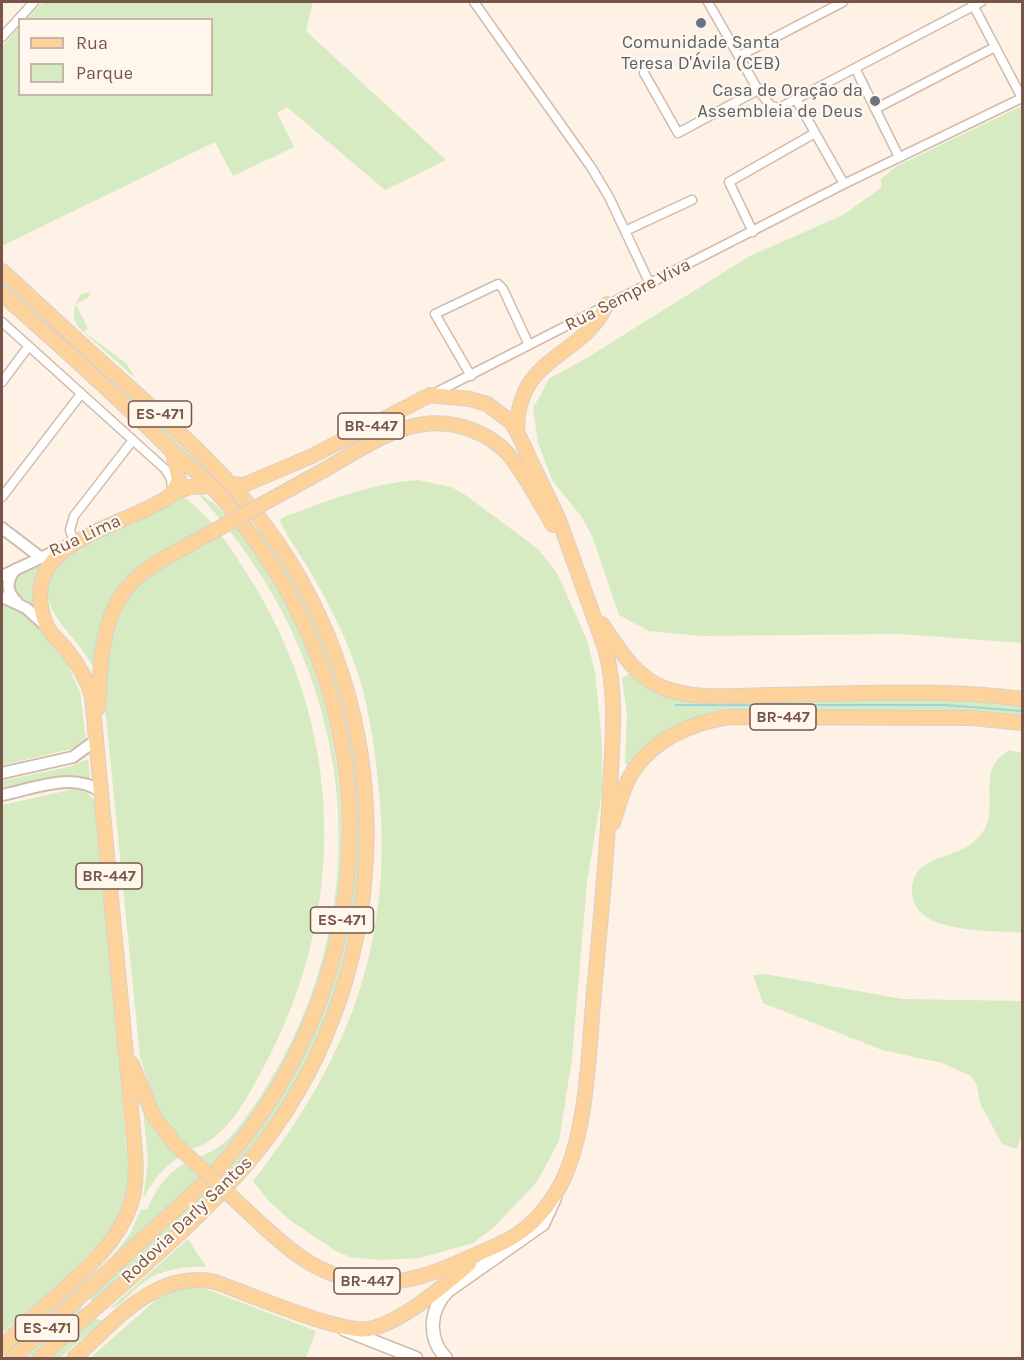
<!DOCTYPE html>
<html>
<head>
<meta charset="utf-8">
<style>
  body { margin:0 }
  #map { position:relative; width:1024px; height:1360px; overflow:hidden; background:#fdf2e5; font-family:Karla,sans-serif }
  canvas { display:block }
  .frame { position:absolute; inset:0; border:3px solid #775649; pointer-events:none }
  .legend { position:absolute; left:18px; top:18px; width:195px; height:78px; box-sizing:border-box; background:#fff6ec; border:2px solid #c9b6ab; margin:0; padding:8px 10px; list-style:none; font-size:18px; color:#775649 }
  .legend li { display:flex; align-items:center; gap:12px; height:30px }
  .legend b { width:30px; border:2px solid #c9b6ab }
</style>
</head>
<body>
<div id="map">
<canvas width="1024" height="1360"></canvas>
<div class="frame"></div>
<ul class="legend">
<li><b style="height:8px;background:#fed29b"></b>Rua</li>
<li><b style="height:16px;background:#d6ebc2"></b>Parque</li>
</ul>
</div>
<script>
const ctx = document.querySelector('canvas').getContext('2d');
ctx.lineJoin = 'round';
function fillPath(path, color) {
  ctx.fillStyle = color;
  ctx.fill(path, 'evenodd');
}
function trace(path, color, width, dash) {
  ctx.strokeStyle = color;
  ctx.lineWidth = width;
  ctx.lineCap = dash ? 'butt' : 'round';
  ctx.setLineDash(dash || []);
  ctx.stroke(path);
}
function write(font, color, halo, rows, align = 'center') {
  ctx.font = font + ' Karla,sans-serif';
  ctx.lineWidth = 4.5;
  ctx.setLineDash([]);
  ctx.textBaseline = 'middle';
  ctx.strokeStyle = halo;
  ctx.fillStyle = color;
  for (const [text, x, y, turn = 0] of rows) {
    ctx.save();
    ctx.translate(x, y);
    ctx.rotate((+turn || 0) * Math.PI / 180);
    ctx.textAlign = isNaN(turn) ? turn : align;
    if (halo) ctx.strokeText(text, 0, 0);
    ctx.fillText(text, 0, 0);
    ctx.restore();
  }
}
fillPath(new Path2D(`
  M43,2H313L306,31L446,160L385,190L287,107L277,113L294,147L233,176L215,142L2,246V47L19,27L20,94H212V20L26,19Z
  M1022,106V643L901,634L702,636L649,631L619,615L593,538L581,516L552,480L538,443L533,408L550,378L587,358L750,256L843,215L881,188V179L897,166Z
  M2,280L193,453L219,479L211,480L2,289Z
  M90,292L89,297L76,304L88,329L84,332L127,364L135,378L80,329C70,316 74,306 81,294Z
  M418,480L451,487L464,494L538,549L557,573L587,640L595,672L602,742V792L587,881L572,1059L559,1141L537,1182L493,1228L473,1243L420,1258L380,1260L350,1257L336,1251L291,1221L268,1200L253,1181C349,1060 396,937 378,782C374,742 368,700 354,662C342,629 326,598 308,568C299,553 288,538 280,521L282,518C325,501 373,483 418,480Z
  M198,494C231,505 277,587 293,619C368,774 356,968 255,1111C213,1170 158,1217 104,1266L130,1234L141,1209L147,1210C155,1191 168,1171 187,1162C198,1157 210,1153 220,1146C236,1134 248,1114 260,1097C388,902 355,662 198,494Z
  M182,496C211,514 238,559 256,588C349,746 346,927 254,1085C243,1105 229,1128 209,1141C204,1145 198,1146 193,1149C169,1161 155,1176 143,1199L148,1161L142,1099L148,1081L140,1057L105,707C102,692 99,677 91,663C67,623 19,598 71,553Z
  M257,525L297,582L331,656L360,775L361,877L342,977L313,1053L271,1124L233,1172L176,1228L94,1303L88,1297C141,1250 198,1205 242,1150C345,1024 381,854 337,697C328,665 316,634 300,604C291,587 258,541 257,525Z
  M43,561H48L38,610L12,589L15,575Z
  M2,601L28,613L74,664L69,668L80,692L86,740L76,748L2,765Z
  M630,673C690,714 783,700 853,700C910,699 966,699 1022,704V718L714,715L629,767L625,763L627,715L622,678Z
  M1009,750L1022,753V933C994,930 923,934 914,901C911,892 911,882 916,874C929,855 960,856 976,840C1000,817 983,792 993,766C996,760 1004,754 1009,750Z
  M88,759L90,779L68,776L2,790V781L72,766Z
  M74,789C86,789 93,795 96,807L129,1178C127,1189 126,1200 122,1210C108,1247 32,1306 2,1334V805Z
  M765,974L902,999L1022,1001V1133L1017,1149L1002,1144L980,1103L977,1086L971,1076L942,1063L882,1050L763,1003L753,975Z
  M188,1239L206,1267C182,1266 158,1270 139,1286C129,1294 122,1306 109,1309Z
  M191,1288L206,1289L316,1331L306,1358H90L165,1292Z
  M79,1305L84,1311L32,1358H20Z
  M94,1318L102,1321L60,1358H50Z`), '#d6ebc2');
trace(new Path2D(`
  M676,705H945L1022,711`), '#9ed5da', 2);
const minor = new Path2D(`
  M474,2L591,167L609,197L650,284
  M708,2L758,90L771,106L779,108L981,2
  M972,3L1022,98
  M2,37L34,2
  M739,56L843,2
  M855,68L899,157
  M644,73L678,133L758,90
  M796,99L844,184
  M875,109L995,47
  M625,231L692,200
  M753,232L729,182L815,133
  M2,322L165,469L171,479L172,490
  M471,376L435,314L498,284L503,289L529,345
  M2,382L28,347
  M433,394L844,184L1022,98
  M2,497L81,394
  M74,542L70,530L74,516L133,440`);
const tertiary = new Path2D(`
  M2,528L40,557
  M16,569C6,580 6,592 17,602
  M2,576L66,546
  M2,597L26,608L46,626
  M2,773L73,757L96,740
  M2,795C33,789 73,771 101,792`);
const secondary = new Path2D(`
  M345,1330L416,1358
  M446,1358C427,1338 429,1309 449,1290L543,1224L555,1198`);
const primary = new Path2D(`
  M2,271C43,308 84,347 126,384C176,429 227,474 267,528C401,709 400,964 263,1144C200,1225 115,1288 40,1358
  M2,294C59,345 117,396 172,451C185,463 199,473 211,486C227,502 241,521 254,539C398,738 376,1000 210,1178L13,1358
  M517,432C517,354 580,361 607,304
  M324,470C370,444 416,408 472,430C485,435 500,444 509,455C526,476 539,502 553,525
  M231,484L244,485L312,456L430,395L470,399L487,404L511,422L517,432L559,520L605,648C618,695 612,743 610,791C607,855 601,918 595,981C589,1039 589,1119 566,1173C559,1191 543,1214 527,1227C512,1240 493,1247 475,1255C434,1274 392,1291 345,1278C311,1269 287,1248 262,1225
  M172,494L189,487L211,486
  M602,624C619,649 634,676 664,688C697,701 738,695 772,695C855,694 940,688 1022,699
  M98,708C102,643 101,591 167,557
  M613,823C619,805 624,783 636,767C658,737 693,723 729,717L973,718L1022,723
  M132,1064L153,1115L174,1143
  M2,1348C43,1299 121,1258 134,1192C138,1168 134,1142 132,1118L92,697C87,678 78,664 66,649C59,641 50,634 46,624C13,538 127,529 172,494L179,480L173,452
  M74,1358C114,1323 155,1269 215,1282C247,1293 340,1334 369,1329C403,1322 443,1286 469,1264`);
trace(minor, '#d1bbad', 11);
trace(tertiary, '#d1bbad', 14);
trace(secondary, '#d4baaa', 15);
trace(primary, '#d9d0cc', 16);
trace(minor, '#fff', 8);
trace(tertiary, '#fff', 10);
trace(secondary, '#fff', 12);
trace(primary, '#fed29b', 14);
const primaryBridge = new Path2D(`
  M167,557L324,470
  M174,1143L262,1225`);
trace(primaryBridge, '#d9d0cc', 16, []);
trace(primaryBridge, '#fed29b', 14);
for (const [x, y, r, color] of [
  [701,23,6,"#6b7280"],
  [875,101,6,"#6b7280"]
]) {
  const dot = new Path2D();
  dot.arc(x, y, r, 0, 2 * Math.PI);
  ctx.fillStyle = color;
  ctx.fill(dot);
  trace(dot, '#fff6ec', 2);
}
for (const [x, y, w] of [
  [160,414,63],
  [371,426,66],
  [783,717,66],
  [109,876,66],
  [342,920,63],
  [367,1281,66],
  [47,1328,63]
]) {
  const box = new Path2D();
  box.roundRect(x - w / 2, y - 13, w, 26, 4.5);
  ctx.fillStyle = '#fff6ec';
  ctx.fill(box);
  trace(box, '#775649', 1.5);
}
write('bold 16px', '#775649', null, [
  ["ES-471",160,414],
  ["BR-447",371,426],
  ["BR-447",783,717],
  ["BR-447",109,876],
  ["ES-471",342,920],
  ["BR-447",367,1281],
  ["ES-471",47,1328]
]);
write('18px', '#5b616d', '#fff6ec', [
  ["Comunidade Santa",701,43],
  ["Teresa D'Ávila (CEB)",701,64],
  ["Casa de Oração da",863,91,"right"],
  ["Assembleia de Deus",863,112,"right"]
]);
write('18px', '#775649', '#fff6ec', [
  ["Rua Sempre Viva",628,295,-27],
  ["Rua Lima",85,536,-25],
  ["Rodovia Darly Santos",187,1220,-44]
]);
</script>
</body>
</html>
